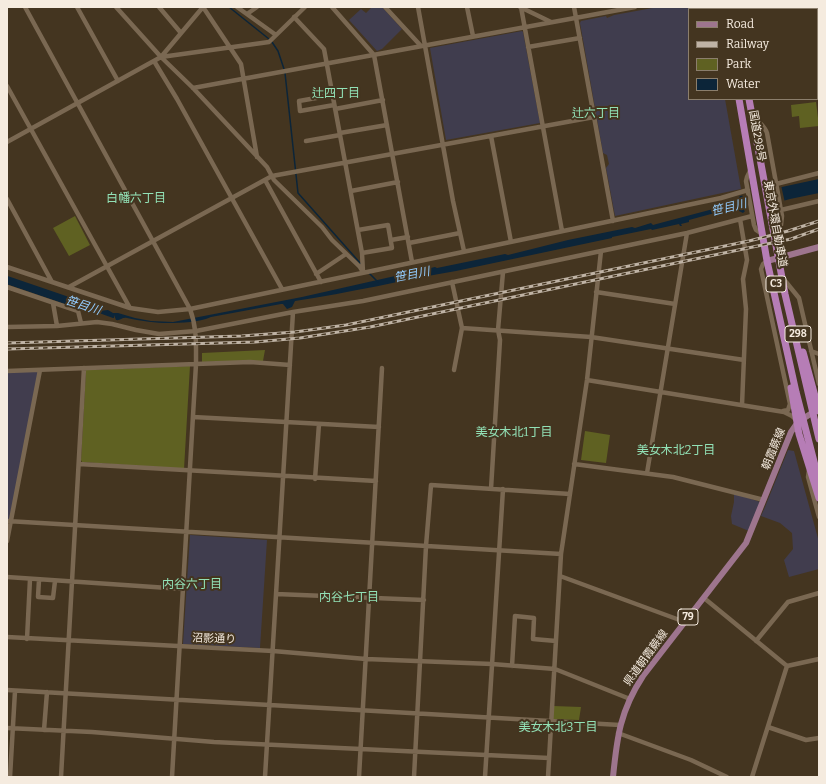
<!DOCTYPE html>
<html>
<head>
<meta charset="utf-8">
<style>
  body { margin:0 }
  #map { position:relative; width:826px; height:784px; overflow:hidden; background:#443520; font-family:Bitter,serif }
  canvas { display:block }
  .frame { position:absolute; inset:0; border:8px solid #f5ebdf; pointer-events:none }
  .legend { position:absolute; left:688px; top:8px; width:130px; height:92px; box-sizing:border-box; background:#443520; border:1px solid #8b7e6c; margin:0; padding:5px 7px; list-style:none; font-size:12px; color:#f5ebdf }
  .legend li { display:flex; align-items:center; gap:8px; height:20px }
  .legend b { width:20px; border:1px solid #8b7e6c }
</style>
</head>
<body>
<div id="map">
<canvas width="826" height="784"></canvas>
<div class="frame"></div>
<ul class="legend">
<li><b style="height:5px;background:#9e758e"></b>Road</li>
<li><b style="height:5px;background:#bfb3a5"></b>Railway</li>
<li><b style="height:11px;background:#5f6122"></b>Park</li>
<li><b style="height:11px;background:#0c2539"></b>Water</li>
</ul>
</div>
<script>
const ctx = document.querySelector('canvas').getContext('2d');
ctx.lineJoin = 'round';
function fillPath(path, color) {
  ctx.fillStyle = color;
  ctx.fill(path, 'evenodd');
}
function trace(path, color, width, dash) {
  ctx.strokeStyle = color;
  ctx.lineWidth = width;
  ctx.lineCap = dash ? 'butt' : 'round';
  ctx.setLineDash(dash || []);
  ctx.stroke(path);
}
function write(font, color, halo, rows, align = 'center') {
  ctx.font = font + ' Bitter,"Noto Sans JP",serif';
  ctx.lineWidth = 4;
  ctx.setLineDash([]);
  ctx.textBaseline = 'middle';
  ctx.strokeStyle = halo;
  ctx.fillStyle = color;
  for (const [text, x, y, turn = 0] of rows) {
    ctx.save();
    ctx.translate(x, y);
    ctx.rotate((+turn || 0) * Math.PI / 180);
    ctx.textAlign = isNaN(turn) ? turn : align;
    if (halo) ctx.strokeText(text, 0, 0);
    ctx.fillText(text, 0, 0);
    ctx.restore();
  }
}
fillPath(new Path2D(`
  M40,370L11,521H7V371Z
  M788,450L794,451L819,542V569L789,577L784,560L793,549L792,533L780,523L761,516L765,507Z
  M734,493L760,502L749,531L732,524L731,516L734,502Z`), '#413d4e');
fillPath(new Path2D(`
  M372,7H382L402,29L382,49L377,51L349,20L361,9L366,13Z
  M658,7H694L695,9H689V99H725L741,189L615,216L606,168L609,164L607,155L603,153L580,23L581,21L606,16L607,18L614,15Z
  M522,31L523,32L540,123L446,140L430,48Z
  M190,535L267,540L260,648L183,644Z`), '#403d4e');
fillPath(new Path2D(`
  M816,102L819,126L800,128L799,116L792,117L791,105Z
  M75,216L90,245L69,256L53,228Z
  M265,350L263,361L202,362V353Z
  M190,366L184,469L82,462L81,460L86,370Z
  M585,431L610,435L606,463L581,460Z
  M553,706L581,707L579,720L553,719Z`), '#5f6122');
fillPath(new Path2D(`
  M819,179V193L790,199L744,212L743,213L739,211L738,208H733L689,220V222L681,224L682,226H680L679,224L652,230L651,229L612,237V238L456,271C403,280 349,293 295,301L292,307L287,309L283,304H281L211,317C204,320 198,321 190,322C165,324 151,323 127,318C122,317 120,321 116,320L114,315V318H113L77,305L78,304L99,311L108,310L113,313H118L135,318L151,321L173,322L302,297L435,267L437,268L505,254L508,255L568,240L632,227L635,228L651,223L653,225L664,222L736,203L740,196Z`), '#0c2539');
fillPath(new Path2D(`
  M781,185L785,203L745,214L742,193Z`), '#443520');
trace(new Path2D(`
  M229,7L269,39
  M272,42L278,51L284,69
  M285,73L298,193L361,264
  M369,273L378,282`), '#0c2539', 1.5);
trace(new Path2D(`
  M7,280L86,307`), '#0c2539', 8);
trace(new Path2D(`
  M25,7L190,309C197,328 196,344 196,364L172,777
  M77,7L118,81
  M116,7L161,57L193,88L267,167L274,180L322,227L332,240L360,267L363,272
  M159,7L181,33
  M203,7L241,64L257,157
  M237,7L276,35
  M332,7L374,55L412,262
  M385,7L421,46
  M418,7L453,201L464,251
  M467,7L473,36
  M520,7L551,22
  M521,7L562,231
  M574,7L613,221
  M247,14L257,7
  M294,17L324,49L362,253L363,272
  M528,47L580,38
  M161,57L203,7
  M154,61L177,99L282,289
  M7,86L130,308
  M193,88L635,7
  M333,95L299,101L300,111L334,105
  M335,109L383,100
  M754,116C758,122 765,126 767,133L782,216L781,225L776,232
  M340,133L387,125
  M491,136L511,242
  M306,141L340,135
  M7,142L161,57L269,42L305,7
  M751,169L747,177L746,181L754,225L756,230L762,234
  M265,180L321,282
  M776,184L819,173
  M351,191L398,182
  M7,199L52,282
  M781,210L819,201
  M740,219L747,260L743,279L746,309L742,405
  M358,230L388,225L392,248L362,253
  M391,240L408,237
  M409,243L460,233
  M767,261L763,264L761,269L790,404L788,410L783,411
  M7,267L130,308L158,312L190,309L721,198L748,190
  M316,274L346,254
  M452,282L462,328L454,370
  M786,282L799,298L819,384
  M7,287L78,311L81,323
  M69,287L272,176L594,117
  M596,292L675,304
  M53,303L57,326
  M7,327L57,326L97,322L112,324L136,330L159,334L196,331L293,312L363,301L501,272L687,233L752,216
  M462,328L591,337L744,360
  M811,351L819,354
  M7,371L250,362L290,365
  M587,380L784,412L792,416L796,420
  M193,417L379,427
  M79,464L376,481
  M574,464L673,477L764,500
  M809,470L808,477L819,517
  M647,473L687,233
  M315,479L319,424
  M491,489L500,340L498,330L503,272
  M7,521L561,554
  M7,541L40,370
  M560,576L685,622
  M7,577L183,589
  M39,580L38,597L53,598L55,581
  M276,594L424,600
  M704,598L787,666L819,659
  M7,637L273,651L366,659L492,664L555,669L630,699
  M27,639L30,579
  M756,641L788,602L819,593
  M512,666L515,616L534,618L533,639L556,641
  M7,690L620,725
  M768,727L806,740L819,738
  M7,728L92,732L214,742L549,758
  M44,730L47,692
  M618,733L691,760L727,777
  M10,777L15,691
  M61,777L84,368
  M265,777L293,312
  M359,777L382,368
  M414,777L426,546L431,485L570,494
  M485,777L503,489
  M548,777L561,554L587,380L601,251
  M752,777L787,666`), '#7a6852', 4.5);
trace(new Path2D(`
  M767,261L819,247
  M613,777C617,737 620,711 643,676L746,543L791,432L798,422L815,411`), '#9e758e', 6);
trace(new Path2D(`
  M726,7L727,9
  M735,7L736,9
  M739,99L767,261L796,392L819,481
  M749,99L785,294L819,439
  M803,352L819,411
  M791,388L799,434L819,498`), '#b67db6', 7);
const rail = new Path2D(`
  M7,343L242,336L295,332L346,325L749,241L788,231L819,221
  M7,349L255,342L300,338L370,327L791,239L819,229`);
trace(rail, '#bfb3a5', 3);
trace(rail, '#443520', 1.5, [4.5]);
for (const [x, y, w] of [
  [776,284,20],
  [798,334,26],
  [688,617,20]
]) {
  const box = new Path2D();
  box.roundRect(x - w / 2, y - 8, w, 16, 3);
  ctx.fillStyle = '#443520';
  ctx.fill(box);
  trace(box, '#f5ebdf', 1);
}
write('bold 10px', '#f5ebdf', null, [
  ["C3",776,284],
  ["298",798,334],
  ["79",688,617]
]);
write('11px', '#f5ebdf', '#443520', [
  ["国道298号",757,136,80],
  ["東京外環自動車道",775,224,80],
  ["朝霞蕨線",774,449,-68],
  ["沼影通り",214,639,2],
  ["県道朝霞蕨線",646,658,-54]
]);
write('12px', '#92e1b6', '#443520', [
  ["辻四丁目",336,94],
  ["辻六丁目",596,114],
  ["白幡六丁目",136,199],
  ["美女木北1丁目",514,433],
  ["美女木北2丁目",676,451],
  ["内谷六丁目",192,585],
  ["内谷七丁目",349,598],
  ["美女木北3丁目",558,728]
]);
write('italic 12px', '#92cbfd', '#443520', [
  ["笹目川",729,208,-14],
  ["笹目川",412,275,-11],
  ["笹目川",83,306,18]
]);
</script>
</body>
</html>
